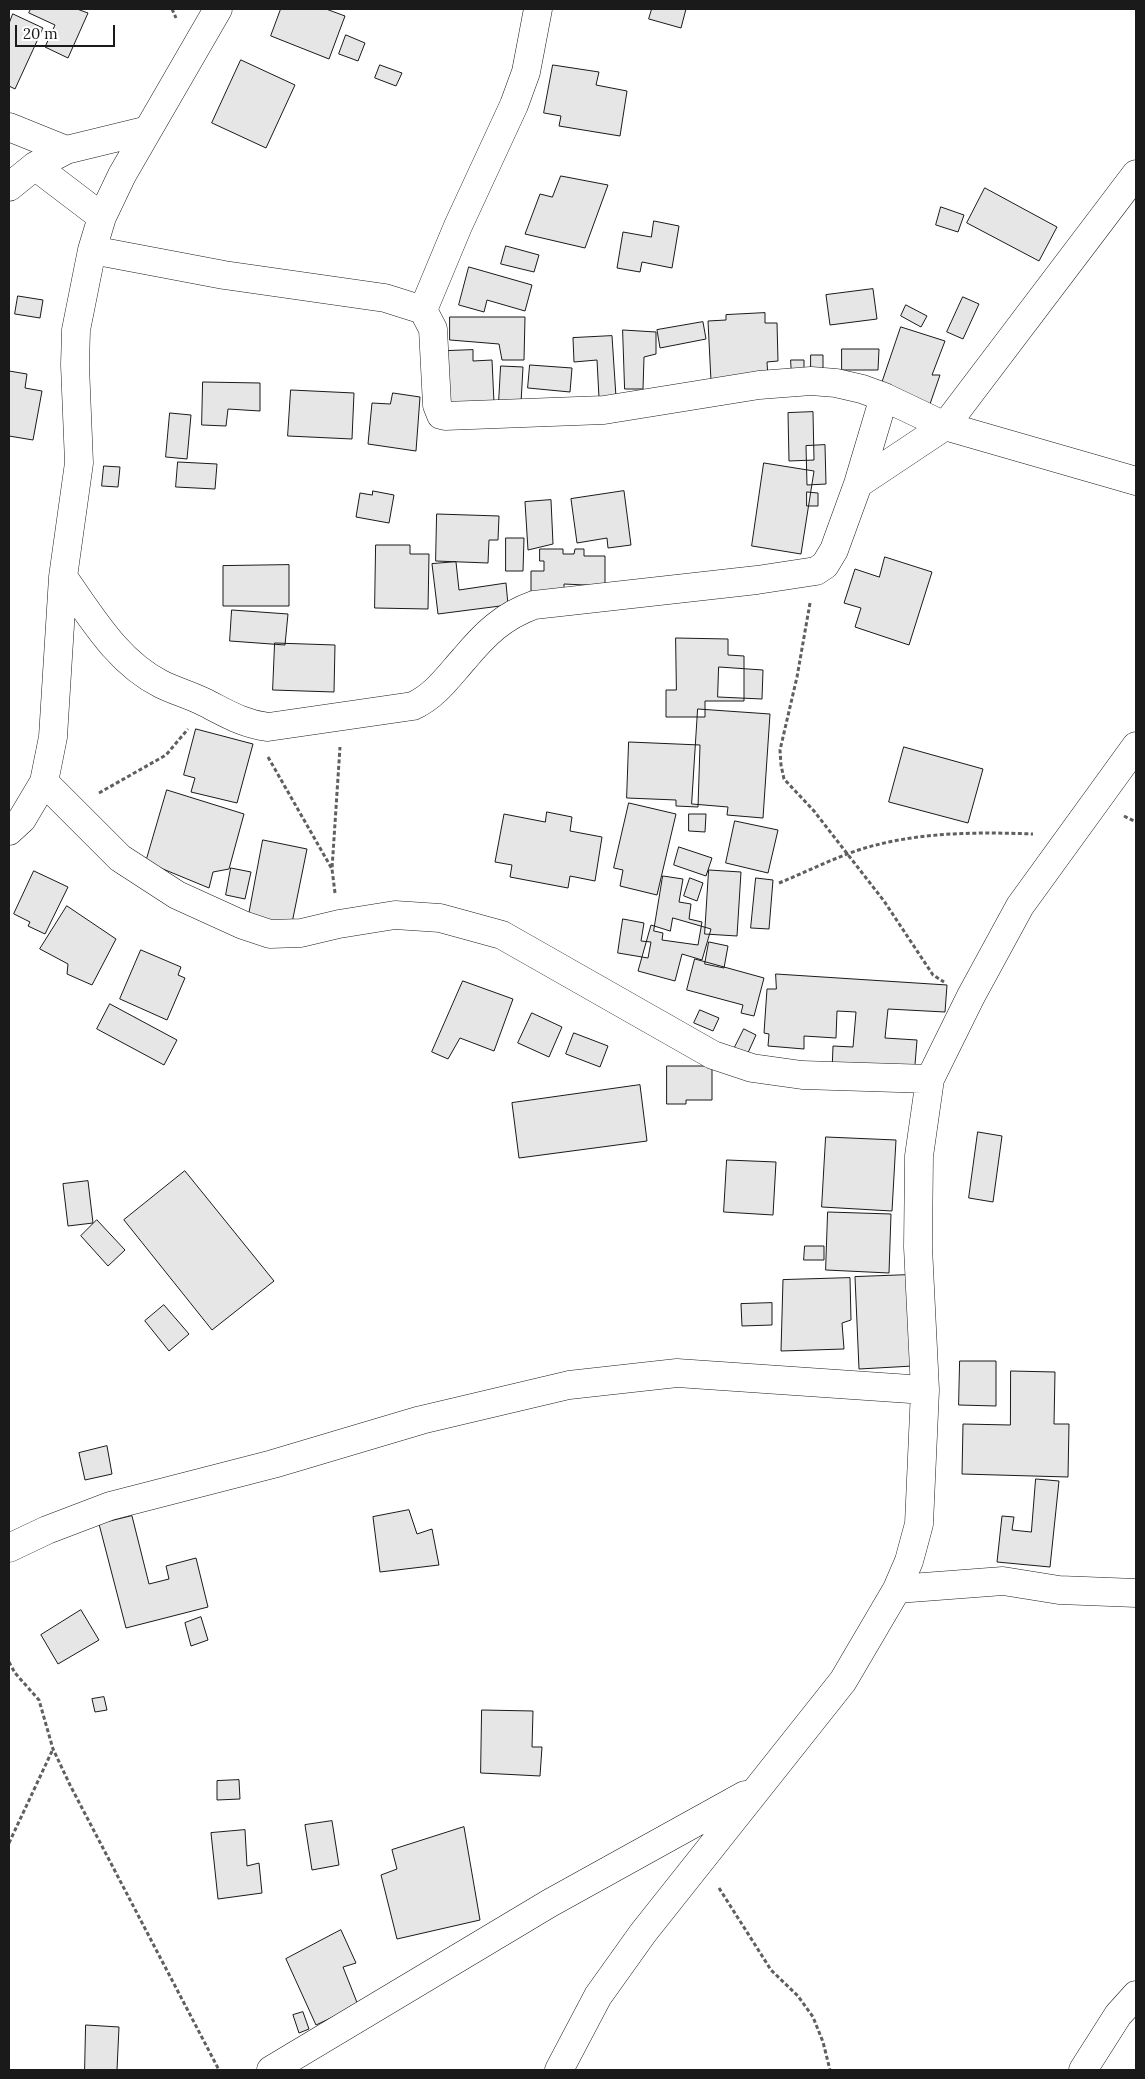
<!DOCTYPE html>
<html>
<head>
<meta charset="utf-8">
<style>
  body { margin:0 }
  #map { position:relative; width:1145px; height:2079px; overflow:hidden; background:#fff; font-family:Lora,serif }
  canvas { display:block }
  .frame { position:absolute; inset:0; border:10px solid #1a1a1a; pointer-events:none }
  .scale { position:absolute; left:15px; top:25px; width:100px; height:22px; box-sizing:border-box; border:2px solid #1a1a1a; border-top:0; padding-left:6px; font-size:15px; line-height:18px; white-space:nowrap; color:#1a1a1a; -webkit-text-stroke:4px #fff; paint-order:stroke }
</style>
</head>
<body>
<div id="map">
<canvas width="1145" height="2079"></canvas>
<div class="frame"></div>
<div class="scale">20 m</div>
</div>
<script>
const ctx = document.querySelector('canvas').getContext('2d');
ctx.lineJoin = 'round';
function fillPath(path, color) {
  ctx.fillStyle = color;
  ctx.fill(path, 'evenodd');
}
function trace(path, color, width, dash) {
  ctx.strokeStyle = color;
  ctx.lineWidth = width;
  ctx.lineCap = dash ? 'butt' : 'round';
  ctx.setLineDash(dash || []);
  ctx.stroke(path);
}
const building = new Path2D(`
  M31,9H77L88,13L68,58L45,47L55,25L29,13Z
  M281,9H326L345,16L329,59L271,36Z
  M652,9H686L681,28L649,19Z
  M13,14L43,28L15,89L9,86V24Z
  M346,35L365,43L358,61L339,54Z
  M241,60L295,85L266,148L212,123Z
  M380,65L402,73L396,86L375,78Z
  M553,65L599,72L596,85L627,91L620,136L559,126L561,116L544,113Z
  M561,176L608,185L585,248L525,234L540,194L552,197Z
  M985,188L1057,227L1039,261L967,223Z
  M941,207L964,215L958,232L936,225Z
  M654,221L679,226L672,268L642,262L640,272L617,268L623,232L651,237Z
  M506,246L539,255L534,272L501,264Z
  M469,267L532,285L525,311L487,300L484,312L459,305Z
  M873,289L877,319L830,325L826,295Z
  M18,296L43,300L40,318L15,314Z
  M963,297L979,304L963,339L947,332Z
  M906,305L927,316L921,327L901,316Z
  M765,313V323H777L778,361L767,362L768,378L711,381L708,321L726,320V315Z
  M450,317H525L524,360H502L499,344L450,340Z
  M703,322L706,339L660,348L657,330Z
  M901,327L945,341L932,375H940L929,407L881,386Z
  M623,330L656,332V354L644,357L643,389H625Z
  M612,336L616,397L599,398L597,360L574,362L573,338Z
  M842,349H879L878,370H842Z
  M473,350V361L492,360L494,403L449,405L447,351Z
  M811,355H823V372H811Z
  M791,360H804V378H792Z
  M530,365L572,368L570,392L528,388Z
  M501,366L523,367L521,403L499,402Z
  M9,371L27,374L25,388L42,391L33,440L9,436Z
  M203,382L260,383V411L228,409L226,426L202,425Z
  M291,390L354,393L352,439L288,436Z
  M393,393L420,397L416,451L368,444L372,403L390,404Z
  M813,412L814,460L789,461L788,413Z
  M170,413L191,415L187,459L166,457Z
  M825,445L826,484L807,485L806,446Z
  M178,462L217,464L215,489L176,487Z
  M764,463L814,471L801,554L752,546Z
  M104,466L120,467L118,487L102,486Z
  M373,491L394,495L389,523L356,517L360,493L372,495Z
  M624,491L631,545L608,548L607,538L577,543L571,499Z
  M807,492L818,493V506H807Z
  M551,500L553,544L528,550L525,502Z
  M437,514L499,516L498,540H489L488,563L436,561Z
  M506,538H524L523,571H506Z
  M376,545H410V554H429L428,609L375,608Z
  M540,549H563V554H574L575,549H584V556H605V586L564,584V594L531,593V571H544V561H540Z
  M885,557L932,572L909,645L855,627L861,608L844,603L855,569L879,577Z
  M456,562L459,590L506,583L508,605L438,614L432,564Z
  M289,565V606H223V566Z
  M232,610L288,614L285,645L230,641Z
  M676,638L728,639V655L744,656V701H705V717H666V690H676Z
  M275,643L335,645L334,692L273,690Z
  M719,667L763,670L762,699L718,697Z
  M698,709L770,714L763,818L727,815L728,807L692,804Z
  M196,729L253,744L237,803L191,792L195,778L184,775Z
  M629,742L700,745L698,807L676,806V800L627,798Z
  M904,747L983,769L968,823L889,802Z
  M167,790L244,814L229,869L213,872L209,888L146,862Z
  M629,803L676,814L657,895L620,886L623,870L614,868Z
  M547,812L572,817L570,831L602,837L595,881L570,876L568,888L510,877L512,865L495,862L504,814L545,822Z
  M689,814H706L705,832L689,831Z
  M735,821L778,830L768,873L726,863Z
  M263,840L307,849L291,928L248,920Z
  M679,847L712,858L706,876L674,865Z
  M231,868L251,872L245,899L226,895Z
  M709,870L741,872L737,936L705,934Z
  M34,871L68,887L45,934L28,926L30,922L14,914Z
  M663,876L683,879L679,902L691,904L689,919L702,922L698,945L662,940L663,933L654,931Z
  M690,878L703,883L697,901L684,896Z
  M756,878L773,880L769,929L751,928Z
  M67,906L116,939L92,985L67,974L68,964L40,949Z
  M673,918L711,929L702,960L682,954L675,981L638,971L651,925L670,931Z
  M623,919L644,923L641,941L651,942L648,958L618,953Z
  M709,942L728,946L724,968L705,964Z
  M141,950L181,967L178,975L185,978L167,1020L120,999Z
  M695,959L764,978L754,1016L741,1013L743,1005L687,990Z
  M776,974L947,985L945,1012L888,1009L885,1038L917,1040L914,1077L832,1072L833,1046L853,1047L856,1012L837,1011L836,1038L804,1036V1049L768,1046L769,1034L764,1033L767,989H776Z
  M463,981L513,999L494,1051L460,1038L448,1059L432,1052Z
  M110,1004L177,1040L164,1065L97,1029Z
  M700,1010L719,1018L713,1031L694,1023Z
  M532,1013L562,1027L549,1057L518,1043Z
  M744,1029L756,1035L747,1055L734,1049Z
  M574,1033L608,1046L600,1067L566,1054Z
  M667,1066H712V1100H686V1104H667Z
  M640,1085L647,1141L519,1158L512,1103Z
  M978,1132L1002,1136L993,1202L969,1198Z
  M826,1137L896,1140L892,1211L822,1207Z
  M727,1160L776,1162L773,1215L724,1212Z
  M185,1171L274,1281L212,1330L124,1220Z
  M88,1181L93,1223L68,1226L63,1184Z
  M828,1212L891,1214L889,1273L826,1270Z
  M97,1220L125,1250L108,1266L81,1236Z
  M805,1246H824V1260H804Z
  M909,1275L913,1366L859,1369L855,1277Z
  M850,1278L851,1320L842,1323L844,1349L781,1351L783,1280Z
  M772,1303V1325L742,1326L741,1304Z
  M164,1305L189,1334L169,1351L145,1321Z
  M960,1361H996V1406L959,1405Z
  M1011,1371L1055,1372L1054,1424H1069L1068,1477L962,1474L963,1424L1010,1425Z
  M107,1446L112,1474L85,1480L79,1453Z
  M1036,1479L1059,1481L1050,1567L997,1562L1002,1516L1014,1517L1012,1530L1031,1532Z
  M409,1510L417,1534L432,1529L439,1565L380,1572L373,1517Z
  M132,1516L149,1584L169,1579L166,1566L196,1558L208,1607L126,1628L99,1524Z
  M81,1610L99,1640L58,1664L41,1635Z
  M201,1617L208,1640L191,1646L185,1623Z
  M104,1697L107,1710L95,1712L92,1699Z
  M482,1710L533,1711L532,1747H542L540,1776L481,1773Z
  M239,1780L240,1799L217,1800V1781Z
  M332,1821L339,1865L312,1870L305,1825Z
  M464,1827L480,1920L397,1939L381,1875L397,1869L392,1850Z
  M245,1830L247,1866L259,1863L262,1893L218,1899L211,1833Z
  M341,1930L356,1963L343,1967L358,2005L316,2025L286,1959Z
  M303,2012L309,2029L299,2033L293,2015Z
  M86,2025L119,2027L117,2070H85Z`);
fillPath(building, '#e6e6e6');
trace(building, '#1a1a1a', 1);
const street = new Path2D(`
  M9,127L66,150
  M35,166L102,217
  M9,187L35,166L66,150L148,130
  M92,250L224,275L385,298L423,310L433,329L437,405L441,415L445,416L604,410L759,385L811,381L836,383L862,389L884,397L945,426L1136,481
  M423,310L458,226L514,105L526,72L538,9
  M858,484L945,426L1136,174
  M63,577C91,616 117,662 161,684C175,691 190,695 204,702C226,713 243,724 268,727L413,706C435,696 448,677 464,659C485,634 503,616 534,605L757,580L816,571L825,565L834,550L858,484L884,397
  M44,782L120,858L177,895L243,925L270,934L301,933L339,924L395,915L440,918L502,935L713,1055L752,1068L802,1075L930,1079
  M9,831L22,819L44,782L53,737L63,577L79,463L75,365L76,330L92,250L102,217L122,175L218,9
  M9,1548L47,1530L110,1506L273,1464L421,1420L569,1385L677,1373L925,1390
  M897,1589L1003,1581L1059,1590L1136,1593
  M271,2070L550,1903L745,1795
  M559,2070L598,1996L643,1933L843,1681L897,1589L909,1561L919,1524L925,1390L918,1247L919,1156L930,1079L971,996L1020,906L1136,746
  M1083,2070L1118,2015L1136,1995`);
trace(street, '#1a1a1a', 29);
trace(new Path2D(`
  M172,9L176,18
  M810,603L797,677L780,750L781,765L784,779L814,811L884,901L933,975L944,982
  M268,757L332,869
  M99,793L166,755L188,729
  M1124,816L1136,822
  M779,883C811,870 843,853 876,845C927,832 981,832 1033,834
  M335,893L332,869L340,747
  M9,1662L15,1673L39,1700L53,1749L70,1785L219,2070
  M9,1843L53,1749
  M719,1888L771,1970L798,1996L813,2017L823,2042L830,2070`), '#5f5f5f', 3, [4, 2.5]);
trace(street, '#fff', 28);
</script>
</body>
</html>
